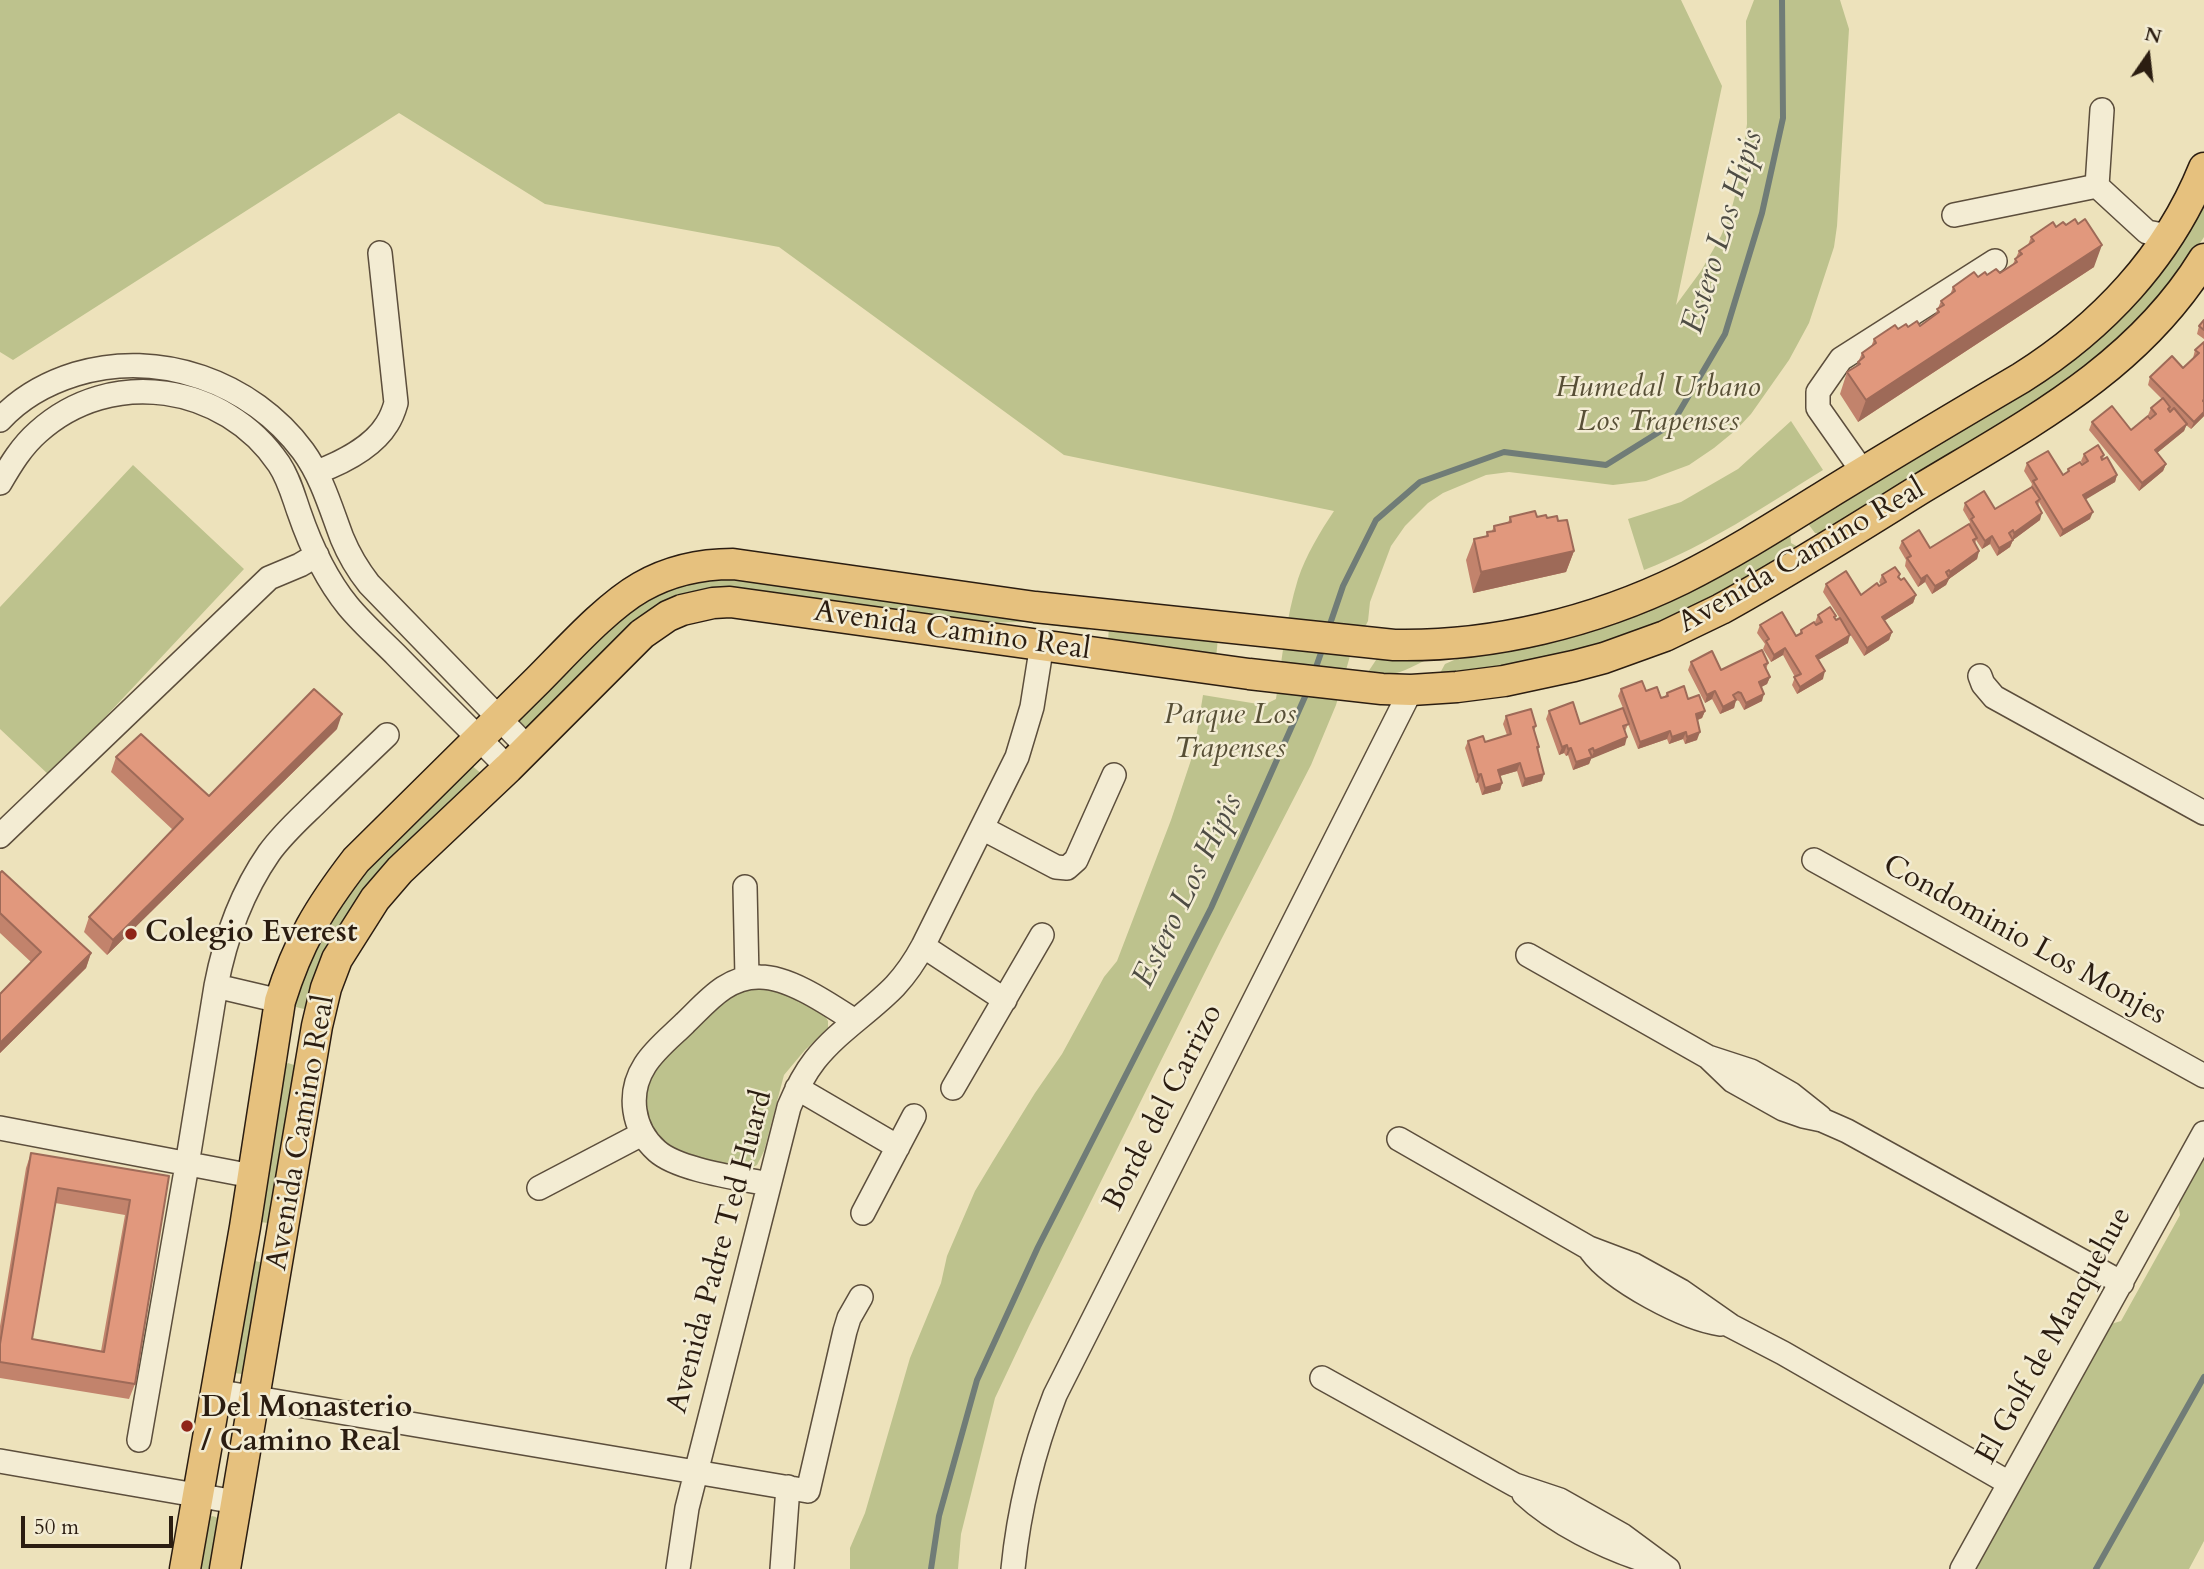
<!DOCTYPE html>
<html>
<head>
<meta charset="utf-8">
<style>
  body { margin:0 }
  #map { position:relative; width:2204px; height:1569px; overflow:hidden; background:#ede2bb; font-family:Cardo,serif }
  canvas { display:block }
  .north { position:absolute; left:2113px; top:21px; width:70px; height:70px; -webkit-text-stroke:5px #f3ecd3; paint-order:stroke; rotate:14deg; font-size:19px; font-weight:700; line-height:28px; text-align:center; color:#2b1d11 }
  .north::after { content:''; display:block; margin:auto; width:24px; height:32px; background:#2b1d11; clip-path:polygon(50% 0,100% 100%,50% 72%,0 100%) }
  .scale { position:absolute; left:21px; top:1516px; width:152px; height:32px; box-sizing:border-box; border:4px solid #2b1d11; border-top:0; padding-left:9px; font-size:21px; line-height:24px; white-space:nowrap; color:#2b1d11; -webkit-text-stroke:5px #f3ecd3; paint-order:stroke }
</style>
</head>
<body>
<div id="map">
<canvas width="2204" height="1569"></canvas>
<div class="north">N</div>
<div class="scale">50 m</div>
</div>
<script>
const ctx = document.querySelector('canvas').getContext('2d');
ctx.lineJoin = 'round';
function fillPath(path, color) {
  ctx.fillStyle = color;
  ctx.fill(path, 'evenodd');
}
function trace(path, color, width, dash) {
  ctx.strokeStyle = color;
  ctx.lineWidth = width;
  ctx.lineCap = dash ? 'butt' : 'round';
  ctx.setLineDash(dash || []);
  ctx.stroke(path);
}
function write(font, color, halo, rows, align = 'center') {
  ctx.font = font + ' Cardo,serif';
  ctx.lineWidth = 5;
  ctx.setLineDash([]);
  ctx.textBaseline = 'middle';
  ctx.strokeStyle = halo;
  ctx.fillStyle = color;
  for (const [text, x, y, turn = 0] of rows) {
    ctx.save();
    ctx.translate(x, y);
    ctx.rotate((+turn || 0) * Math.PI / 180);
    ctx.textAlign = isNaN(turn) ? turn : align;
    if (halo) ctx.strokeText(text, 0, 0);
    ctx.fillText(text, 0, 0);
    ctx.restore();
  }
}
fillPath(new Path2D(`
  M0,0H1681L1722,86L1676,305L1701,271L1721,236L1730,215L1740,176L1747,124L1746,21L1754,0H1840L1849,29L1837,226L1834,247L1809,323L1789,360L1751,414L1736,430L1714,448L1689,465L1646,481L1613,485L1509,472L1486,475L1443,493L1428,503L1405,526L1391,546L1370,602L1368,621L1350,656L1336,705L1311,765L1221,940L1029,1326L995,1398L961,1534L958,1569H850V1548L865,1513L910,1358L941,1283L947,1256L975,1191L993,1161L1035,1093L1062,1054L1104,977L1117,961L1171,820L1194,751L1203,695L1264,705L1276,699C1282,659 1286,618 1298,579C1306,555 1320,532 1334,511L1064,455L779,247L545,204L399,113L13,360L0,352Z
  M2204,194V237L2169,291L2066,386L1824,534L1815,533L1809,525L1813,516L1979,416Z
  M1791,421L1823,470C1765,506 1708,545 1644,570L1628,519L1681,502L1738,469Z
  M133,465L244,569L50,776L0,729V607Z
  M1790,530L1791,543L1800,548L1747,580L1626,638L1503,669L1439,675L1445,664L1461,657Z
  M727,575L1091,626L1088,630L1025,622L969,623L732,590L530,729C523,726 519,724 518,716L623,614L675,585Z
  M1109,627L1218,638L1216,658L1108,641Z
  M1378,657L1425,659L1424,661C1400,673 1393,677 1366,675Z
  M470,764L483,775L311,1005L304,1009L296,1007L292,1000L309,955L344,893Z
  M765,986L822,1011L828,1021V1029L805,1050L784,1075L764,1151L757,1165L747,1170L682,1155L658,1141L645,1120L644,1093L651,1071L730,993Z
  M288,1063L294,1065L296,1070L267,1252L263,1250L267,1223L256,1221L282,1067Z
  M2204,1156V1541L2189,1569H1971L2111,1324L2121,1321L2180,1215L2178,1202Z
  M254,1233L259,1235L255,1261L265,1263L247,1370L242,1374L234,1373Z
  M212,1516L216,1517L221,1522L214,1569H198L205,1520Z`), '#bdc28d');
trace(new Path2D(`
  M1328,630L1343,586L1376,520L1420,482L1504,452L1606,465L1672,424L1725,334L1762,213L1783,118L1782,0
  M1314,673L1323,647
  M931,1569L939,1516L977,1380L1038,1247L1211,908L1308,690
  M2096,1569L2204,1377`), '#707c77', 6);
const minor = new Path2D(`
  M2097,186L2102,110
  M1954,215L2097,186L2147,232L2168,236
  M0,420C20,398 47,383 76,374C159,349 252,382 303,451C322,477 331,509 342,538C349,555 358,570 369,584L528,748
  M317,472C341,463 373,447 387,424C391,418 394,410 396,403L380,253
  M1863,472L1818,408V392L1841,359L1995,261
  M0,483C11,464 22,446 38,432C111,366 225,384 279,464C289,479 293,495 299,512C310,544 326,579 348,606C362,623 380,639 396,655C433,693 471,730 508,768
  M1980,676L1983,684L1994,697L2204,813
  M982,828L1056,867L1067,868L1076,860L1114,775
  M0,836L269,578L300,565L317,555
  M1814,860L2204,1076
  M745,887L747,977
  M923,946L1005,1000
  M1528,955L1708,1057L1751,1071L1791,1094L1820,1117
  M216,986L280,1001
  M1708,1057L1733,1081L1783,1109L1803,1116L1822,1120L1847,1131L2122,1283
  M797,1088L898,1147
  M953,1088L1042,935
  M0,1128L252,1176
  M1399,1139L1589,1248L1634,1265L1681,1291L1731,1326L1783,1353L2009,1483
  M768,1184C739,1178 678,1170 657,1151C632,1129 627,1093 645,1065C655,1049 672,1036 685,1023C707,1002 727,976 760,977C790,977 830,1005 855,1021
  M539,1188L642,1134
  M863,1213L914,1116
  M1591,1251C1613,1281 1685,1319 1721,1324
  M1322,1378L1515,1485L1560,1500L1622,1535L1668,1569
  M215,1391L808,1491L845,1331L849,1318L861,1297
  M139,1440L187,1165L216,986C225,939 242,892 269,853C284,832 303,816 321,798C343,777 365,756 387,735
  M0,1461L236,1502
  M1524,1494C1555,1523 1604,1547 1644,1560
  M678,1569L687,1508L789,1107C796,1090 804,1074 815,1060C838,1031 870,1012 895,986C906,974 915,961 923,946L1017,757L1032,707L1042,644
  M782,1569L788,1487
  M1013,1569C1019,1508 1033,1452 1055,1395L1411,690
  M1962,1569L2204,1133`);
const major = new Path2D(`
  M185,1569L245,1227L280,1001C298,943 319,908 356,860C416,800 477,740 538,680C567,651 606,607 641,587C669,571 700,564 733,564L1035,607L1394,645C1492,647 1594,622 1682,579C1734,553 1784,521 1834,490C1896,452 1958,415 2021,378C2102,327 2168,257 2204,168
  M225,1569L317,1026L326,988L337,959L375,899L400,870L508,768L642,634L668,616L682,610L713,603L730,602L1249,674L1382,689L1411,690L1457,687L1504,681L1574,666L1604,658L1665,636L1721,609C1790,571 1856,529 1922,488C2028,424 2137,368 2204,259`);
trace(minor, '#5c4e3c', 26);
trace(major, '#2b1d11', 33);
trace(minor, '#f3ecd3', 23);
trace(major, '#e6c17e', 30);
fillPath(new Path2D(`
  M2056,227L2094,267L1858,422L1840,394L1847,372L1856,367L1862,353L1871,347L1874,339L1898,329L1920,326L1935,315L1941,301L1950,295L1953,287L1978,277L2000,273L2013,264L2019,251L2028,245L2031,237Z
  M2204,320V339L2197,334L2199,326Z
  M2204,342V416L2191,429L2186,425L2184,431L2157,453L2166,464L2163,471L2139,491L2089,430L2092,422L2131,430L2150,419L2151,418L2148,415L2151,408L2162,399L2148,385L2150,377L2183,368L2193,358L2195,350Z
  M2084,454L2104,455L2103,460L2117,475L2115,482L2085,499L2090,519L2060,537L2039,502L2038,506L2040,520L2013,540L2010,547L1997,556L1990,544L1982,549L1976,540L1975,544L1979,551L1977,559L1949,579L1946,585L1932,594L1925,582L1918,587L1905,566L1906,560L1899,548L1902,541L1930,548L1969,525L1970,522L1963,510L1965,503L1995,509L2031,487L2032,484L2024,471L2027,463L2063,475L2067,472L2068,469L2083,465L2081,461Z
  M1510,517H1537L1558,521L1574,551L1566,572L1473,593L1466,560L1474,539L1486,536L1487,532L1492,531L1494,526L1508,523Z
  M1900,574L1899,578L1916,595L1913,603L1884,621L1892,632L1889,640L1864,656L1823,592L1826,584L1861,595L1881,585L1879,582L1882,575Z
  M1818,615L1835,619L1848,643L1818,660L1823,679L1797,694L1792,685L1795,677L1783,655L1771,662L1763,649L1765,644L1757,633L1760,625L1796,636L1799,634L1801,630L1817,625L1815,622Z
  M1691,662L1721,670L1768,663L1766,670L1770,677L1767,684L1761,687L1762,701L1744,710L1739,701L1736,700L1734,708L1720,714L1712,699L1705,703L1688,670Z
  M1621,689L1646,691L1661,698L1665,696L1667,693L1688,699L1705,711L1702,718L1698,720L1697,740L1685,744L1683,739L1669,744L1667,739L1638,749L1628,724L1625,731V745L1591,758L1589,764L1573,770L1568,755L1566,756L1564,753L1559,755L1546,719L1549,711L1580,724L1623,708L1618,696Z
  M1506,716L1536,726L1534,731L1539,747L1538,751L1542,781L1522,787L1517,771L1500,776L1502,783L1500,790L1482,795L1478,782L1476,783L1465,748L1468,741L1485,742L1507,735L1503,724Z
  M337,729L107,955L84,932L89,917L173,830L111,772L116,757L209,796Z
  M0,873L91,953L86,968L0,1053V994L31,962L0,933Z
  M31,1153L169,1176L135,1384L129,1399L0,1378V1326L26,1168ZM55,1203L125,1215L101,1351L32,1339Z`), '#c2836c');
fillPath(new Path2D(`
  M2102,245L2094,267L1858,422L1866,400Z
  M2204,412V416L2191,429L2194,422Z
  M2187,424L2184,431L2152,457L2155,450Z
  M2166,464L2163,471L2139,491L2142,483Z
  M2117,475L2115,482L2080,503L2083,495Z
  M2093,512L2090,519L2060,537L2063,530Z
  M2042,513L2040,520L2013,540L2010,547L1997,556L1999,548L2012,540L2014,533Z
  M1992,536L1990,544L1982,549L1985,541Z
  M1574,551L1566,572L1473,593L1481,572Z
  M1979,551L1977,559L1949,579L1946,585L1932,594L1935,586L1948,578L1950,572Z
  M1927,575L1925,582L1918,587L1921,579Z
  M1916,595L1913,603L1879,624L1882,617Z
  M1892,632L1889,640L1864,656L1867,648Z
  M1850,635L1848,643L1813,663L1816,656Z
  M1785,648L1783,655L1771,662L1774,655Z
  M1825,671L1823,679L1797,694L1800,687Z
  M1770,677L1767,684L1756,690L1759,682Z
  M1715,691L1712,699L1705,703L1707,695Z
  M1764,694L1762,701L1744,710L1746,703Z
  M1736,700L1734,708L1720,714L1723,707Z
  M1705,711L1702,718L1694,721L1696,714Z
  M342,714L337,729L107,955L113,940Z
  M1670,731L1667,739L1638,749L1640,742Z
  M1686,732L1683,739L1669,744L1672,737Z
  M1700,732L1697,740L1685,744L1687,737Z
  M1627,737L1625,745L1591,759L1594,751Z
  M1567,745L1564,753L1559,755L1562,747Z
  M1571,748L1568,755L1566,756L1568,749Z
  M1592,757L1589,764L1573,770L1576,762Z
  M1520,763L1517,771L1496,777L1498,770Z
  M1481,774L1478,782L1476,783L1478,775Z
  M1544,774L1542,781L1522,787L1525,779Z
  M1502,783L1500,790L1482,795L1485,788Z
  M91,953L86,968L0,1053V1043Z`), '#9e6a58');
const building = new Path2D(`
  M2075,219L2078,224L2085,219L2102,245L1866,400L1847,372L1860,364L1858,362L1864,357L1862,353L1876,343L1874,339L1895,325L1898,329L1906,324L1908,327L1917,321L1920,326L1939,312L1937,309L1944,305L1941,301L1955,291L1953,287L1974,272L1978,277L1985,272L1987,275L1996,269L2000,273L2017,262L2015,259L2022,254L2019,251L2034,241L2031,237L2053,222L2056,227L2063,222L2066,225Z
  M2204,320V330L2199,326Z
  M2204,342V399L2203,401L2204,402V412L2194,422L2150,377L2172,356L2183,368L2199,353L2195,350Z
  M2163,398L2170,407L2168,409L2170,412L2174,408L2187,424L2155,450L2166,464L2142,483L2092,422L2112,406L2131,430L2148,416L2150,419L2156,414L2151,408Z
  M2098,445L2104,455L2101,457L2102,460L2107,457L2117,475L2083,495L2093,512L2063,530L2033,481L2037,479L2027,463L2048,451L2063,475L2069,471L2068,469L2080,462L2082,465L2088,461L2084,454Z
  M2032,487L2040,499L2036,502L2042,513L2014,533L2013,530L2009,533L2013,540L1999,548L1992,536L1985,541L1971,519L1974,517L1965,503L1984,491L1995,509Z
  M1535,511L1537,517L1546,515L1547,518L1557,516L1558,521L1567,520L1574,551L1481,572L1474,539L1488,536L1487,532L1495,531L1494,526L1511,522L1510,517Z
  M1969,524L1977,538L1973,540L1979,551L1950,572L1949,570L1946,572L1949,578L1935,586L1927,575L1921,579L1907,558L1911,556L1902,541L1919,530L1930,548Z
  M1895,567L1900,574L1898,577L1901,580L1904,578L1916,595L1882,617L1892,632L1867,648L1826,584L1846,571L1861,595L1877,583L1879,586L1886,582L1882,575Z
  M1830,607L1836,616L1834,617L1836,620L1840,618L1850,635L1816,656L1825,671L1800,687L1794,677L1801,674L1785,648L1774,655L1766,641L1769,639L1760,625L1782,612L1796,636L1802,633L1801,630L1814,622L1816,625L1822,622L1818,615Z
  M1762,650L1768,663L1764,665L1770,677L1759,682L1764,694L1746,703L1741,693L1738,692L1733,695L1736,700L1723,707L1715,691L1707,695L1691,662L1712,651L1721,670Z
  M1642,681L1646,691L1657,687L1661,698L1668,696L1667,693L1684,686L1688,699L1699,695L1705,711L1696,714L1700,732L1687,737L1686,732L1672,737L1670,731L1640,742L1621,689Z
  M314,689L342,714L113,940L89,917L183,819L116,757L141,734L209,796Z
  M1573,702L1580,724L1623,708L1629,724L1623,726L1627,737L1594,751L1593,748L1589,750L1592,757L1576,762L1571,748L1568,749L1567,745L1562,747L1549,711Z
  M1531,709L1536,726L1533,727L1539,747H1537L1544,774L1525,779L1520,763L1498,770L1502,783L1485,788L1481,774L1478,775L1468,741L1483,736L1485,742L1511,734L1506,716Z
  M2,871L91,953L0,1043V994L41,952L0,913V873Z
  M31,1153L169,1176L135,1384L0,1362V1344ZM58,1188L130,1200L104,1352L32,1339Z`);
fillPath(building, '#e1987d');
trace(building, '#9e6a58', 2);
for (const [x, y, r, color] of [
  [131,934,7,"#8f2418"],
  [187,1426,7,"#8f2418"]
]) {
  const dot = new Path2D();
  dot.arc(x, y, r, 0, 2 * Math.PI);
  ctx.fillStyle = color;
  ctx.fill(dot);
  trace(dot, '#f3ecd3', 2.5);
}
write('italic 30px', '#574f36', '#f3ecd3', [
  ["Humedal Urbano",1658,389],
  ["Los Trapenses",1658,423],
  ["Parque Los",1230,716],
  ["Trapenses",1230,750]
]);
write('30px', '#2b1d11', '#f3ecd3', [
  ["Avenida Camino Real",1802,557,-30],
  ["Avenida Camino Real",952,632,8],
  ["Condominio Los Monjes",2024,941,29],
  ["Borde del Carrizo",1164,1108,-63],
  ["Avenida Camino Real",302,1133,-80],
  ["Avenida Padre Ted Huard",721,1252,-75],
  ["El Golf de Manquehue",2055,1336,-61]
]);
write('bold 30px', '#2b1d11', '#f3ecd3', [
  ["Colegio Everest",145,934],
  ["Del Monasterio",201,1409],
  ["/ Camino Real",201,1443]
], 'left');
write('italic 32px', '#4e4c44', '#f3ecd3', [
  ["Estero Los Hipis",1724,232,-73],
  ["Estero Los Hipis",1189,891,-64]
]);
</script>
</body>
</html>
